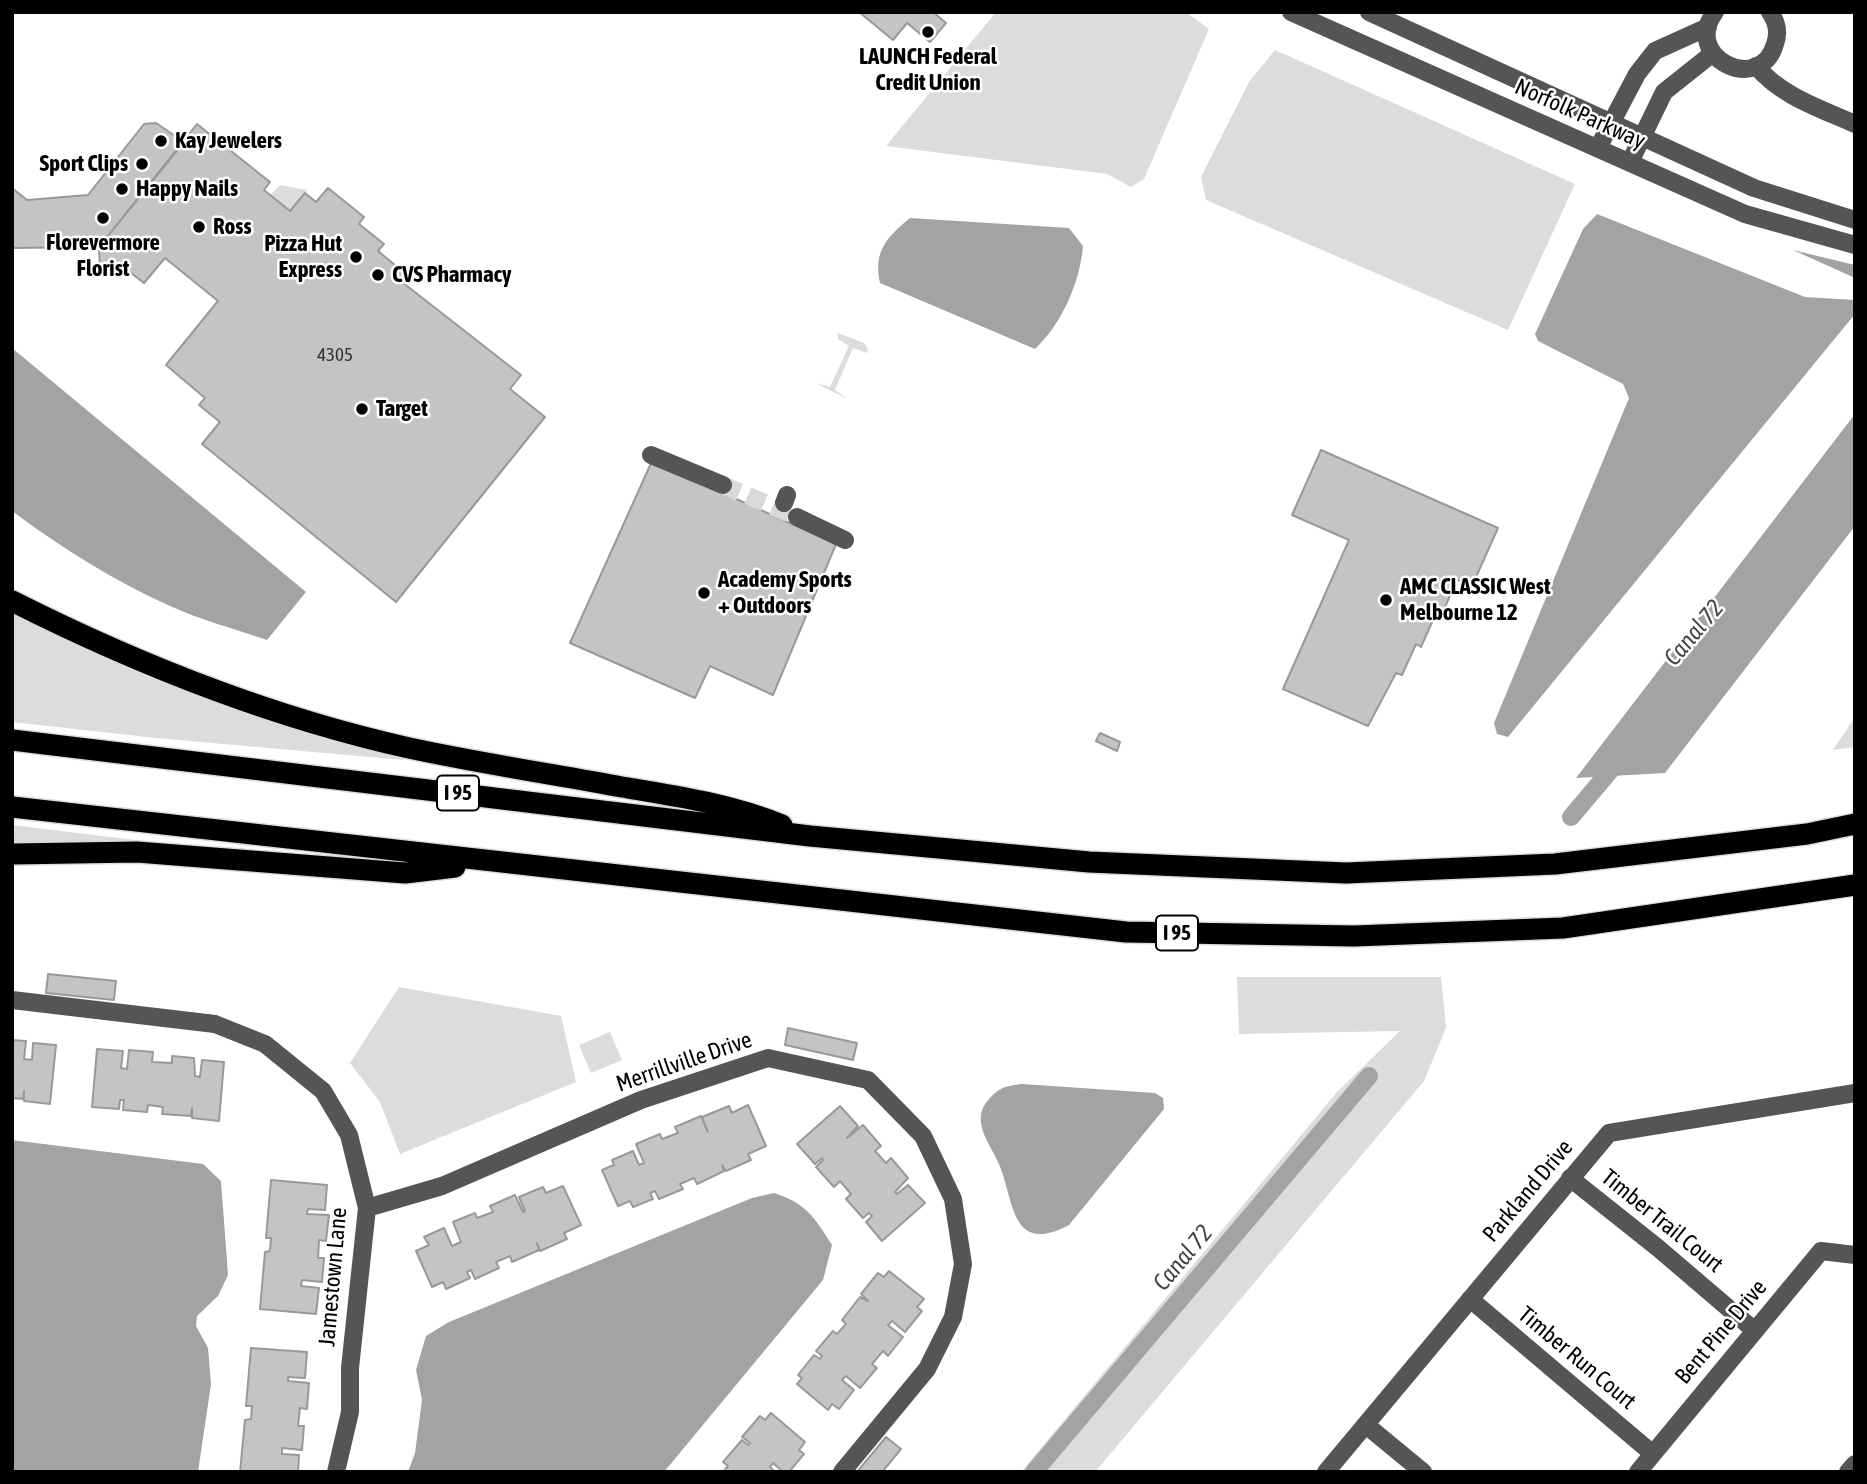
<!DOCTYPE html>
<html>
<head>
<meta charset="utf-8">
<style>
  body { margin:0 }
  #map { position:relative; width:1867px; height:1484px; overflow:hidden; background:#fff; font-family:"Asap Condensed",sans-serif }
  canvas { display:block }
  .frame { position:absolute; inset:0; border:14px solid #000; pointer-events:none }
</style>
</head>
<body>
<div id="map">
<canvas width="1867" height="1484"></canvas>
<div class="frame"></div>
</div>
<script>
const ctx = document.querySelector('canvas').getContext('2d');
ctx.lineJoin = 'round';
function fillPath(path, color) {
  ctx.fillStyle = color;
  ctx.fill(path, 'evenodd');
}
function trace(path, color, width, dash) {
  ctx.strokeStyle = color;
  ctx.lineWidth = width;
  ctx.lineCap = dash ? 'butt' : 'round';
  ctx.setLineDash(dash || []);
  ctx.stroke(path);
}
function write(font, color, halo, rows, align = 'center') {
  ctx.font = font + ' "Asap Condensed",sans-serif';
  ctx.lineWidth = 5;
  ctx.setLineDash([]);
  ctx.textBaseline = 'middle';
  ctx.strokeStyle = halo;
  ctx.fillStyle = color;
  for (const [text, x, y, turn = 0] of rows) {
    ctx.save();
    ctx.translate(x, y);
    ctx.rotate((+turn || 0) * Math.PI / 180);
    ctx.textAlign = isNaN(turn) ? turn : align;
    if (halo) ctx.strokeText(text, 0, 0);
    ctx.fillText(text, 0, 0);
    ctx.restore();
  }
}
fillPath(new Path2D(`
  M996,12H1186L1209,29L1144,179L1131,187L1107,174L886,146Z
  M1275,50L1575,184L1508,330L1206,200L1201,177L1249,82Z
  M280,185L307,190L290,211L270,195Z
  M838,333L864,343L868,349L867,353L853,348L835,390L848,399L815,383L830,387L849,346L838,339Z
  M12,611C136,680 268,722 404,757V760L156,738L12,722Z
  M1855,717V747L1833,750Z
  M12,825L135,840V845H12Z
  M1237,977H1441L1446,1028L1424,1081L1095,1472H1021L1337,1092L1400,1031L1239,1034Z
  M399,987L561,1016L576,1082L400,1154L380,1102L350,1063Z
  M610,1032L622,1060L591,1073L579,1045Z`), '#dcdcdc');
fillPath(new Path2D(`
  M1597,214L1805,297L1855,300V314L1508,737L1497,734L1494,723L1629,398L1623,384L1538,341L1535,334L1583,229Z
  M910,218L1069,228L1083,246C1080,282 1062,324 1035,349L880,283C873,251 887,237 910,218Z
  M1793,250L1855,265V278Z
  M12,348L306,592L267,640C235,629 201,620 170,606C114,581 62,548 12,511Z
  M1855,414V526L1665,773L1576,778Z
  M1022,1084L1155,1093L1163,1098L1164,1109L1069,1225C1014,1254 1014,1207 1002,1172C995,1148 967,1123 989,1099C1000,1087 1006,1086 1022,1084Z
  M12,1140L203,1164L221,1181L228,1275L218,1296L197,1316L196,1326L208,1348L211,1384L198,1472H12Z
  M774,1193C806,1203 815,1218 832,1245L823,1280L664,1472H408L415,1453L422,1400L416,1370L426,1336L449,1322L752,1198Z`), '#a3a3a3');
trace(new Path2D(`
  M1571,817L1620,759
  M1034,1472L1369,1076`), '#a3a3a3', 18);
const building = new Path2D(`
  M859,12H933L946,23L930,42L907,23L893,40Z
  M156,123L184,142L99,247L12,248V188L27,200L88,195L144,124Z
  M197,124L270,182L264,190L290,211L305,193L316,202L328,188L364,217L359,224L384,244L378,251L407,275L402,282L521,375L510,389L545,417L396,602L202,444L220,422L199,405L205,398L166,365L218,301L165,258L144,283L127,270L100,272L99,247Z
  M1321,450L1498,528L1472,586L1457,580L1441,616L1436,613L1421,647L1416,644L1402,675L1396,673L1368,726L1283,689L1349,540L1292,515Z
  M652,461L836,544L773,695L710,666L695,698L570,643Z
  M1100,733L1120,742L1117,751L1096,741Z
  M48,974L116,981L114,1000L46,993Z
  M788,1028L857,1043L853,1060L785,1045Z
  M12,1040L26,1041L24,1059L32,1060L33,1043L56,1045L50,1104L24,1101V1091L23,1099L12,1098Z
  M97,1049L123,1051L121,1068L127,1069L129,1050L153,1052L152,1062L172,1063V1056L194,1058L195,1076L200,1077L202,1060L224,1062L219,1121L192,1118V1108L191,1116L162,1114L163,1107L148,1105L147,1112L123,1110L124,1100H120L119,1109L92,1107Z
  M748,1105L766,1146L748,1154L751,1160L726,1171L722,1165L724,1171L697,1184L694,1178L680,1184L683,1189L659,1199L655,1191L650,1193L653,1199L633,1207L630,1201L618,1206L602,1170L614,1165L612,1160L633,1151L639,1165L644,1163L636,1144L660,1134L662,1139L678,1133L675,1127L701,1116L708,1132L702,1117L729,1106L732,1113Z
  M840,1106L858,1126L847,1138L863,1125L881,1146L875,1151L886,1163L891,1158L908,1178L895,1192L897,1194L908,1185L925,1203L882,1241L866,1222L872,1216L869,1213L863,1218L846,1199L851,1194L840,1181L834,1187L816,1167L823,1160L822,1158L815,1164L797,1144Z
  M271,1180L327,1185L325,1210L308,1209L307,1214L329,1215L326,1241L319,1240L318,1258H324L322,1282L302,1280L301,1286L319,1288L316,1314L260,1309L265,1252L270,1251L271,1238H266Z
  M563,1186L581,1225L564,1233L567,1239L540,1251L537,1243L539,1250L512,1262L510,1256L496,1262L499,1268L475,1279L471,1270L467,1272L470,1278L446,1289L443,1282L432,1287L416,1251L429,1245L424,1237L444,1228L452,1246L461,1242L453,1222L475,1213L477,1218L493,1212L490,1206L515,1195L523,1212L525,1211L519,1197L543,1187L546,1193Z
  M889,1271L924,1299L917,1307L922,1311L905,1332L892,1321L888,1325L903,1337L888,1356L883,1351L872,1364L877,1368L860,1388L846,1376L842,1380L854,1390L839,1409L832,1404L828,1410L797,1384L802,1378L798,1375L814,1355L820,1359L822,1356L816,1351L833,1331L837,1334L846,1324L842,1320L860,1297L868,1301L861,1294L878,1273L884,1277Z
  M251,1348L307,1352L305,1378L288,1377V1381L309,1383L307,1409L300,1408L298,1426H304L302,1450L282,1448V1454L299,1455L298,1472H240L245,1420L251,1419L252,1406H246Z
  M771,1413L805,1442L799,1450L804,1454L789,1472H783L773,1463L770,1467L775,1472H723L728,1466L723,1462L742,1440L748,1445L750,1443L742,1437L760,1416L765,1420Z
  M886,1437L901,1449L882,1472H857Z`);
fillPath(building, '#c4c4c4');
trace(building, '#999', 2);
trace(new Path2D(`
  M723,485L797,517`), '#d9d9d9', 18, [18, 9]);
const highway = new Path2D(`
  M12,601C139,665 270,717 409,748C479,763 551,774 622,787C677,796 730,804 782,825
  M12,740L810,836L1089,862L1346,873L1555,864L1807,834L1855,824
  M12,807L1126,932L1354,936L1563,928L1855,885
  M12,854L137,852L405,873L455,867`);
trace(highway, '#dbdbdb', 24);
trace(new Path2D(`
  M1291,12L1745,214L1855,245
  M1369,12L1754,188L1855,220
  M1715,12C1681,57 1760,96 1775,44C1779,33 1777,22 1770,12
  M1756,66C1781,96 1819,108 1855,124
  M1598,148L1637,74L1655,51L1708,27
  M1630,162L1664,92L1713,53
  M651,455L723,485
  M784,503L787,495
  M797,517L845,540
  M12,1000L215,1024L265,1044L323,1091L349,1135L367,1208L350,1368V1412L336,1472
  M1570,1178L1658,1248L1754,1330
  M367,1208L442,1186L641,1100L768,1058L868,1080L923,1136L953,1199L963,1264L953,1317L927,1369L842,1472
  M1470,1299L1653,1454
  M1366,1425L1423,1472
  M1326,1472L1609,1133L1855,1093
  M1638,1472L1821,1251L1855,1255
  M1848,1472L1855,1464`), '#555', 18);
trace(highway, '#000', 21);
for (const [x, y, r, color] of [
  [928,32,7,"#000"],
  [161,141,7,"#000"],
  [142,164,7,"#000"],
  [122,189,7,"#000"],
  [103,218,7,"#000"],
  [199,227,7,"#000"],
  [356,257,7,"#000"],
  [378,275,7,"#000"],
  [362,409,7,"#000"],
  [704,593,7,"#000"],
  [1386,600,7,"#000"]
]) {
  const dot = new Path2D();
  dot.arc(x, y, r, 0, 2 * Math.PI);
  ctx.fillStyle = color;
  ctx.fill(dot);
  trace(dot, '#fff', 2.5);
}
write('19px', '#313131', null, [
  ["4305",335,355]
]);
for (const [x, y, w] of [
  [458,793,42],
  [1177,933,42]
]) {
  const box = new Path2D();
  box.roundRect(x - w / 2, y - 17.5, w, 35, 5);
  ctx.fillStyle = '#fff';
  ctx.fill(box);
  trace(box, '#000', 2);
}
write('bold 21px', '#000', null, [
  ["I 95",458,793],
  ["I 95",1177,933]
]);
write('bold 23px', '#000', '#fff', [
  ["LAUNCH Federal",928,57,"center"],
  ["Credit Union",928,83,"center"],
  ["Kay Jewelers",175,141],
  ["Sport Clips",128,164,"right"],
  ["Happy Nails",136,189],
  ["Ross",213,227],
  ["Florevermore",103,243,"center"],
  ["Florist",103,269,"center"],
  ["Pizza Hut",342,244,"right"],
  ["Express",342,270,"right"],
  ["CVS Pharmacy",392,275],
  ["Target",376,409],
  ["Academy Sports",718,580],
  ["+ Outdoors",718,606],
  ["AMC CLASSIC West",1400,587],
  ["Melbourne 12",1400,613]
], 'left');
write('23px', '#000', '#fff', [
  ["Norfolk Parkway",1580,114,24],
  ["Merrillville Drive",684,1062,-19],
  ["Parkland Drive",1528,1191,-50],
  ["Timber Trail Court",1662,1221,39],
  ["Jamestown Lane",333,1277,-85],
  ["Bent Pine Drive",1721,1332,-50],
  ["Timber Run Court",1577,1358,40]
]);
write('italic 24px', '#444', '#fff', [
  ["Canal 72",1694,633,-50],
  ["Canal 72",1183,1258,-50]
]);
</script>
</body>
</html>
